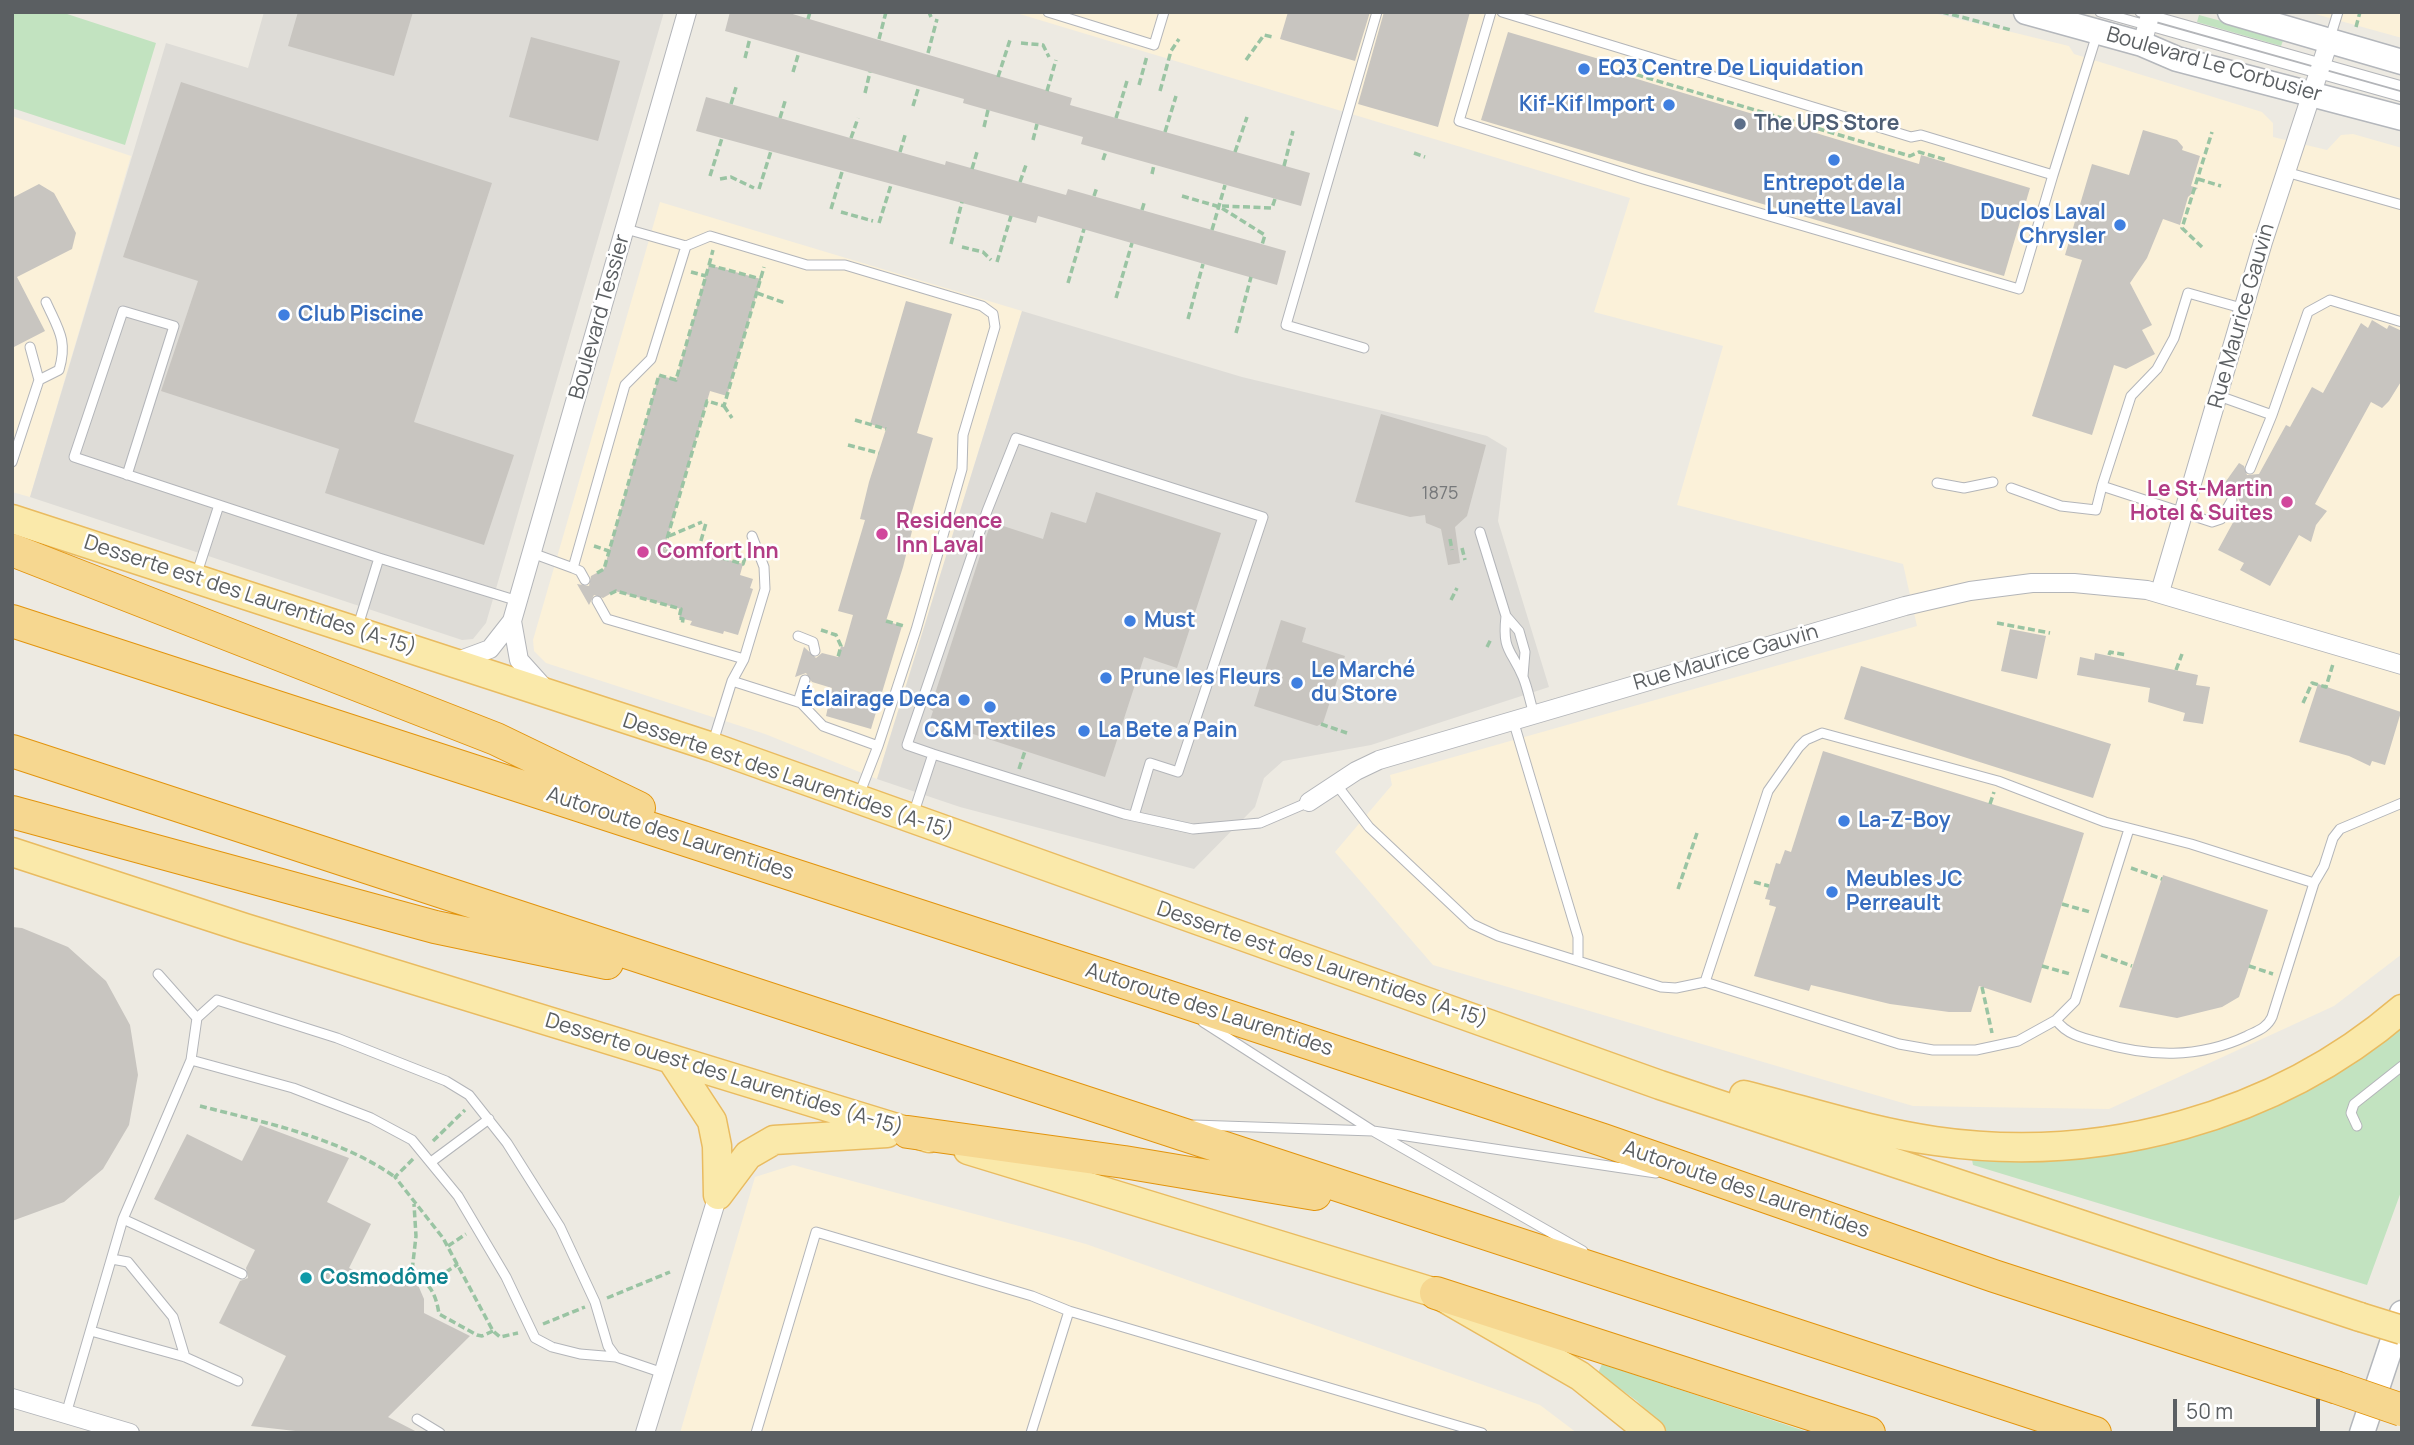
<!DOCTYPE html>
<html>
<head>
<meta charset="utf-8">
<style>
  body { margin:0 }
  #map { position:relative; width:2414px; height:1445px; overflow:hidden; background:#edeae2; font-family:Manrope,sans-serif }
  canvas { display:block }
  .frame { position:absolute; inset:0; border:14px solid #5b5f62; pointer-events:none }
  .scale { position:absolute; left:2173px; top:1399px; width:147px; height:32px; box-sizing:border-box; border:4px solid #5b5f62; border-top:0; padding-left:9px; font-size:21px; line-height:24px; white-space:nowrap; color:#5b5f62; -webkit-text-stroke:5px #fff; paint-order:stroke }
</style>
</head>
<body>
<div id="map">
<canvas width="2414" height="1445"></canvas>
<div class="frame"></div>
<div class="scale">50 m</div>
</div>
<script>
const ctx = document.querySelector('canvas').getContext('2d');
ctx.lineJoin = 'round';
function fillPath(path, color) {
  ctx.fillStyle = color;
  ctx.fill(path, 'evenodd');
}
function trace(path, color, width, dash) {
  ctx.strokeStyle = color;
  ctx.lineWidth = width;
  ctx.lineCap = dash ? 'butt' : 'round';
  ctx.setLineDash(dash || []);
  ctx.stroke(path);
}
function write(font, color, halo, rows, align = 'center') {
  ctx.font = font + ' Manrope,sans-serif';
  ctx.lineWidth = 5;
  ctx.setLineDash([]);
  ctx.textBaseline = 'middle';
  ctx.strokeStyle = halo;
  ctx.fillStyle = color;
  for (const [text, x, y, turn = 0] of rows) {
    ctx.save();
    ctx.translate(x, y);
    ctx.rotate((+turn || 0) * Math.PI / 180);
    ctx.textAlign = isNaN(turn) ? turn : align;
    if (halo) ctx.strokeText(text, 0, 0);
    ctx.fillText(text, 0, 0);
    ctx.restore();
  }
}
fillPath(new Path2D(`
  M1013,12H1929L2069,46L2074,54L2262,112L2273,123V137L2327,150L2341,135L2353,134L2402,148V954L2334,1006L2109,1109L1913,1106L1433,965L1335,852L1392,785L1390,775L1917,626L1903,564L1677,505L1723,346L1594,312L1630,198Z
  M2308,12H2402V38Z
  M12,116L131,156L30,497L12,492Z
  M660,202L1022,311L877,779L765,734L546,663L534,651L533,640Z
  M793,1165L1086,1244L1540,1405L1577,1433H680L755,1177Z`), '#fbf1d9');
fillPath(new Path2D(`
  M264,12H664L486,623L473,639L462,640L30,497L166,43L248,68Z
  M1022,311L1242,377L1487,436L1507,448L1498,521L1549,687L1371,745L1283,761L1264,778L1255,807L1194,869L960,807L877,779Z`), '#dedcd7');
fillPath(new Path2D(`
  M12,12H61L156,43L125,145L12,108Z
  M2199,15L2284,38L2281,46L2197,22Z
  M2402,1024V1189L2367,1285L1973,1165L1971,1154L2129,1148Z
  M1602,1364L1811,1433H1667L1637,1401L1598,1373Z`), '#c2e3c0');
fillPath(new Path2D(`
  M298,12H413L394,76L288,46Z
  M730,12H786L1072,98L1070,105L1310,173L1301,206L1081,144L1083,137L963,103L964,99L725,31Z
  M1288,12H1370L1355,61L1280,39Z
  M1384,12H1470L1438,127L1358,104Z
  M1508,32L1616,64L1614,72L1776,121L1919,164L1921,155L2030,188L2004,276L1481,120Z
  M531,37L620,61L598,141L509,117Z
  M181,82L492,183L414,422L514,455L484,545L325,493L339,449L161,391L198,281L123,257Z
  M706,97L945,165L946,161L1066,195L1068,189L1286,251L1277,285L1038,216L1036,223L696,131Z
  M2143,130L2177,140L2183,147L2182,150L2200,156L2191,186L2198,188L2188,197L2180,225L2163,219L2147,258L2130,283L2152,325L2142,330L2155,354L2126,369L2114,365L2092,435L2032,416L2082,260L2065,255L2092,164L2129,175Z
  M39,184L54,193L76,233L72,249L17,277L45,331L12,348V198Z
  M709,265L761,279L727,396L710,391L664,549L696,558L698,551L743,564L740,575L753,579L750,588L753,589L738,635L724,631L723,634L690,625L692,621L679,618L681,609L615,591L603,598L594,595L589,605L577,584L589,586L591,576L604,569L659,375L676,380Z
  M906,301L952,314L917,433L933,438L907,529L912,531L903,567L886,621L902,626L871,729L826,716L832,688L812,682L806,673L795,677L804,647L816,658L822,653L838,657L841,646L844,647L853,615L838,611L865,520L860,519L869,482L886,429L870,424Z
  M2372,320L2387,329L2389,325L2402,331V380L2389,401L2382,408L2371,402L2315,504L2327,511L2316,525L2311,542L2299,535L2270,586L2240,570L2244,563L2218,550L2242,506L2236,494H2222L2224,484L2239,463L2244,466L2247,475L2259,474L2286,425L2290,427L2312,387L2323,393L2361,323L2368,328Z
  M1381,414L1486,445L1467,516L1455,527L1460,563L1448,565L1441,529L1426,523L1425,515L1410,517L1355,502Z
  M1096,492L1221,533L1177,668L1144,657L1105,777L930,720L933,711L930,709L991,522L1043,539L1051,512L1086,523Z
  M1281,620L1306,628L1302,642L1345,656L1323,723L1317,726L1254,706Z
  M2010,629L2046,636L2037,679L2001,671Z
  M2095,653L2198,675L2196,685L2210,687L2203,724L2183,721L2185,713L2148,702L2150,688L2077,675L2080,657L2094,660Z
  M1861,666L2111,744L2093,798L1844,719Z
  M2318,684L2401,712L2385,765L2372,761L2370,766L2349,756L2299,742Z
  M1823,751L2084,833L2031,1003L1979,986L1971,1012H1949L1890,1004L1811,985L1809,991L1754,976L1776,907L1769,905L1770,900L1765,899L1776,863L1780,864L1785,850L1791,852Z
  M2163,875L2268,910L2239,997L2222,1007L2177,1018L2119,1007Z
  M12,927L22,928L68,947L106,981L130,1025L138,1075L129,1125L103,1169L64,1202L12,1221Z
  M260,1125L349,1158L327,1202L371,1224L349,1268L373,1279L395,1273L408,1277L418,1285L424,1299V1313L470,1336L388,1417L419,1433H313L251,1426L286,1356L219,1323L240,1281L248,1278L246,1268L255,1250L154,1199L187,1134L242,1161Z`), '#c8c5c0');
const lane = new Path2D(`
  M1048,12L1154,45L1164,12
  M1491,12L1459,121L1643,179L2019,289L2053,175
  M1502,12L1911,137L1921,135L2053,175L2097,34
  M2100,12L2402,97
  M2140,12L2402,86
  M2329,41L2338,12
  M2286,172L2402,205
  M626,229L686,246L710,236L807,265H845L982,306L993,314L995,327L963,435L962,469L916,630L878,746
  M1364,348L1286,325L1377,12
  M39,380L59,370C68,340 58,329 46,302
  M2219,396L2272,415L2250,469
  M2272,415L2308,312L2330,300L2402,322
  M12,462L39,380L30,347
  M127,475L174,326L123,311L74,457L219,505
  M1937,483L1964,488L1993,482
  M2011,488L2061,506L2096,510L2102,486
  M2232,500L2221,519L2212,522L2102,486L2131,396L2157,369L2174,338L2188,293L2245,309
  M1480,532L1506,616L1519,631L1525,652L1523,676
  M532,553L573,568
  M379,558L518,601
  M196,576L219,505L379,558L357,629
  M585,580L580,571L573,568L625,385L651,359L686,246
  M597,601L607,619L744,659
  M1506,616C1502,651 1511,649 1523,677C1528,689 1530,702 1534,714
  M798,636L813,642L815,651
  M732,681L801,703L823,726L878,746L859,795
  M798,702L805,680
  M1513,720L1578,937V961
  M713,742L732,681L744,659L765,589L764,567L752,536
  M933,754L907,745L987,511L1016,438L1263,517L1178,772L1150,763L1134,816
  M1336,784L1369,827L1472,924L1498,936L1661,987L1676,988L1705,982
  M913,815L933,754L1124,814L1193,829L1260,823L1309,802
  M2129,829L2075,1001L2056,1020L2018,1041L1976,1050H1933L1899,1044L1705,982L1768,791L1799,747L1806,740L1822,733L1998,781L2105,822L2191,844L2314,883
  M158,974L197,1018
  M2056,1020C2066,1034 2082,1038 2098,1042C2149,1057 2198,1059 2247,1036C2257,1031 2267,1028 2272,1017L2314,883L2324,866L2333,838L2340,829L2402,803
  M1203,1022L1373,1131L1583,1251
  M191,1060L293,1088L371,1118L412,1140L458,1196L506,1277L535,1338L552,1347L580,1354L616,1357L663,1373
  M1194,1125L1373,1131L1656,1173
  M2357,1126L2351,1113L2354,1104L2402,1066
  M431,1162L489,1119
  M123,1219L191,1060L197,1018L217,1000L337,1038L446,1081L469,1095L507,1143L560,1227L595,1302L608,1346L616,1357
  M112,1259L128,1262L173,1317L185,1357
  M91,1331L185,1357L238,1381
  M66,1414L123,1219L242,1274
  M417,1419L440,1433
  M756,1433L816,1232L1032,1296L1069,1311
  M1031,1433L1069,1311L1482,1433`);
const street = new Path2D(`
  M2142,44L2151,12
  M2160,592L2263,242L2329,41
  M512,621L519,660L546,690
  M455,662L490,649L512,621L687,12
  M1309,802L1356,771L1379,760L1905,606L1970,591L2032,583H2074L2147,590L2402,665
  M12,1398L130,1433
  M645,1433L718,1195`);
const secondary = new Path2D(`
  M2026,12L2142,44L2177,59L2402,118
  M2230,12L2402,62
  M2362,1433L2402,1313`);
const primary = new Path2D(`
  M12,519L712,747L1660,1085L2360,1317
  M12,852L245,928L929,1138
  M672,1060L712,1121L717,1146L718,1195
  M1744,1095C1808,1111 1871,1132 1935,1141C2100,1165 2275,1118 2402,1009
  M968,1150L1436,1293L1580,1376L1651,1433
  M718,1195L748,1155L774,1140L887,1133`);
const highway = new Path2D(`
  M12,550L496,739L639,808
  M12,621L1157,993L1603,1140L1994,1276L2335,1387
  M12,751L2095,1433
  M12,812L435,927L607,963
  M908,1132L1124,1162L1315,1194
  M1436,1293L1869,1433`);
trace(lane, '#b3b5b9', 11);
trace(street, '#b3b5b9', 20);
trace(secondary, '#b4b7bc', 27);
trace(primary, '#e9bb60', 31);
trace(highway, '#e2940d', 34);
trace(new Path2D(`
  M929,12L931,17
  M1942,12L2011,30
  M808,19L810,12
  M2356,27L2360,12
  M879,39L886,12
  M1021,43L1043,45L1049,57
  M928,53L937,19
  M745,58L750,38
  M1246,60L1264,35L1273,37
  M1620,64L1624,71L1910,156L1919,152L1947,160
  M793,72L799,52
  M998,77L1010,40
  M1139,85L1147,56
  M1047,91L1056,60
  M1160,91L1171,51L1179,39
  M865,93L870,72
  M731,104L737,84
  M913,106L919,86
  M780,118L786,98
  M1116,118L1127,81
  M984,127L988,110
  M1165,132L1176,96
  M851,138L858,118
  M1033,140L1037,124
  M900,152L906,132
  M1235,152L1247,117
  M1414,153L1425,157
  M1103,160L1106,151
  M1284,166L1293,131
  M972,169L977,152
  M1152,174L1154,165
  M710,176L722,138
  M720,179L731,177L754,188
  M2198,179L2221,186
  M1020,182L1026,165
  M759,189L771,151
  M1094,196L1097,187
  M1182,196L1220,207L1265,235L1262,245
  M1222,206L1272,208L1275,199
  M831,209L842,172
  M1142,210L1145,200
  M841,212L873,221
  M879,223L891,185
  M1212,230L1225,185
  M951,244L962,202
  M962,247L983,252L991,260
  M2202,247L2182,228L2212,132
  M997,262L1011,216
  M709,265L713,250
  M691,272L706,276
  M1068,283L1084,229
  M757,293L785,303
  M1116,298L1132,243
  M1188,319L1203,264
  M1236,333L1251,277
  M724,406L732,418
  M855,420L886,429
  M848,445L879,453
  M669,536L702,522
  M1450,539L1452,550
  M594,546L609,551
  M1462,548L1465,560
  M698,551L706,523
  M745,558L743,564L698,551L696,558L664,549L707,401L724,406L764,267
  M597,573L604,569L659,375L676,380L709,265L761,279
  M610,594L616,591L681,609L679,618L683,619L682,626
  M1451,600L1457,588
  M886,621L904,626
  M1997,623L2050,633
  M821,630L836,635L841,646L838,657
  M1487,647L1491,639
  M2109,655L2110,652L2127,655
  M2176,670L2182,654
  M2303,703L2312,683L2326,687L2333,664
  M1321,724L1347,733
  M1019,769L1025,751
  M1990,804L1994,792
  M2131,868L2162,879
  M1754,882L1769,886
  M1678,889L1697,833
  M2062,904L2090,912
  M2101,955L2132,966
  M2042,966L2070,974
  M2249,966L2273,974
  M1982,987L1992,1033
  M200,1106C266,1123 338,1137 395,1177
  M433,1141L465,1110
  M413,1159L395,1177L443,1238L493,1331L500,1337L518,1333
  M448,1246L466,1234
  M412,1273C430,1283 436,1294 439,1314L477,1335L482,1336L493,1331
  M411,1280L416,1236L414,1204
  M428,1284L458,1264
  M607,1298L670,1272
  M543,1324L585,1307
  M49,1433V1432`), '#9ac4a3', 3.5, [7, 3.5]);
trace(lane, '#fff', 9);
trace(street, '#fff', 18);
trace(secondary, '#fff', 24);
trace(primary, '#fae9aa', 28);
trace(highway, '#f6d790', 32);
const primaryBridge = new Path2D(`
  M2360,1317L2402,1330`);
const highwayBridge = new Path2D(`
  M2335,1387L2402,1410`);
trace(primaryBridge, '#e9bb60', 31, []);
trace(highwayBridge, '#e2940d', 34, []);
trace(primaryBridge, '#fae9aa', 28);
trace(highwayBridge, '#f6d790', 32);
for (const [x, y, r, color] of [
  [1584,69,7,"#3f7fe0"],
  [1669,105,7,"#3f7fe0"],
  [1740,124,7,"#5c6f8a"],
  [1834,160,7,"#3f7fe0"],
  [2120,225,7,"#3f7fe0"],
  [284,315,7,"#3f7fe0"],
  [2287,502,7,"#d1479c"],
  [882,534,7,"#d1479c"],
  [643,552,7,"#d1479c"],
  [1130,621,7,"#3f7fe0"],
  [1106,678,7,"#3f7fe0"],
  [1297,683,7,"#3f7fe0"],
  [964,700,7,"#3f7fe0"],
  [990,707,7,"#3f7fe0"],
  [1084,731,7,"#3f7fe0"],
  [1844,821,7,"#3f7fe0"],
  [1832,892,7,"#3f7fe0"],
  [306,1278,7,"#0f9aa8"]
]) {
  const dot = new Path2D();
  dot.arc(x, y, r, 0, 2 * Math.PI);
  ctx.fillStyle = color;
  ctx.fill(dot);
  trace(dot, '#fff', 2.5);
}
write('18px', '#76787a', null, [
  ["1875",1440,494]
]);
write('21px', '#5b5f62', '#fff', [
  ["Boulevard Le Corbusier",2214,65,16],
  ["Rue Maurice Gauvin",2242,316,-74],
  ["Boulevard Tessier",600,317,-74],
  ["Desserte est des Laurentides (A-15)",250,596,18],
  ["Rue Maurice Gauvin",1726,658,-16],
  ["Desserte est des Laurentides (A-15)",788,777,19],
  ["Autoroute des Laurentides",670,834,18],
  ["Desserte est des Laurentides (A-15)",1322,965,19],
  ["Autoroute des Laurentides",1209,1010,18],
  ["Desserte ouest des Laurentides (A-15)",724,1075,17],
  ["Autoroute des Laurentides",1746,1190,19]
]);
write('bold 21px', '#366cbe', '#fff', [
  ["EQ3 Centre De Liquidation",1598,69],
  ["Kif-Kif Import",1655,105,"right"],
  ["Entrepot de la",1834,184,"center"],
  ["Lunette Laval",1834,208,"center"],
  ["Duclos Laval",2106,213,"right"],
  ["Chrysler",2106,237,"right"],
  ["Club Piscine",298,315],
  ["Must",1144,621],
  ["Le Marché",1311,671],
  ["du Store",1311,695],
  ["Prune les Fleurs",1120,678],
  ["Éclairage Deca",950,700,"right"],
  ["C&M Textiles",990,731,"center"],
  ["La Bete a Pain",1098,731],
  ["La-Z-Boy",1858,821],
  ["Meubles JC",1846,880],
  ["Perreault",1846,904]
], 'left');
write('bold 21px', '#4e5e75', '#fff', [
  ["The UPS Store",1754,124]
], 'left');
write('bold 21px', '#b23c85', '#fff', [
  ["Le St-Martin",2273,490,"right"],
  ["Hotel & Suites",2273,514,"right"],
  ["Residence",896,522],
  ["Inn Laval",896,546],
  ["Comfort Inn",657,552]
], 'left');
write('bold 21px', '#0d838f', '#fff', [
  ["Cosmodôme",320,1278]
], 'left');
</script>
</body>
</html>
